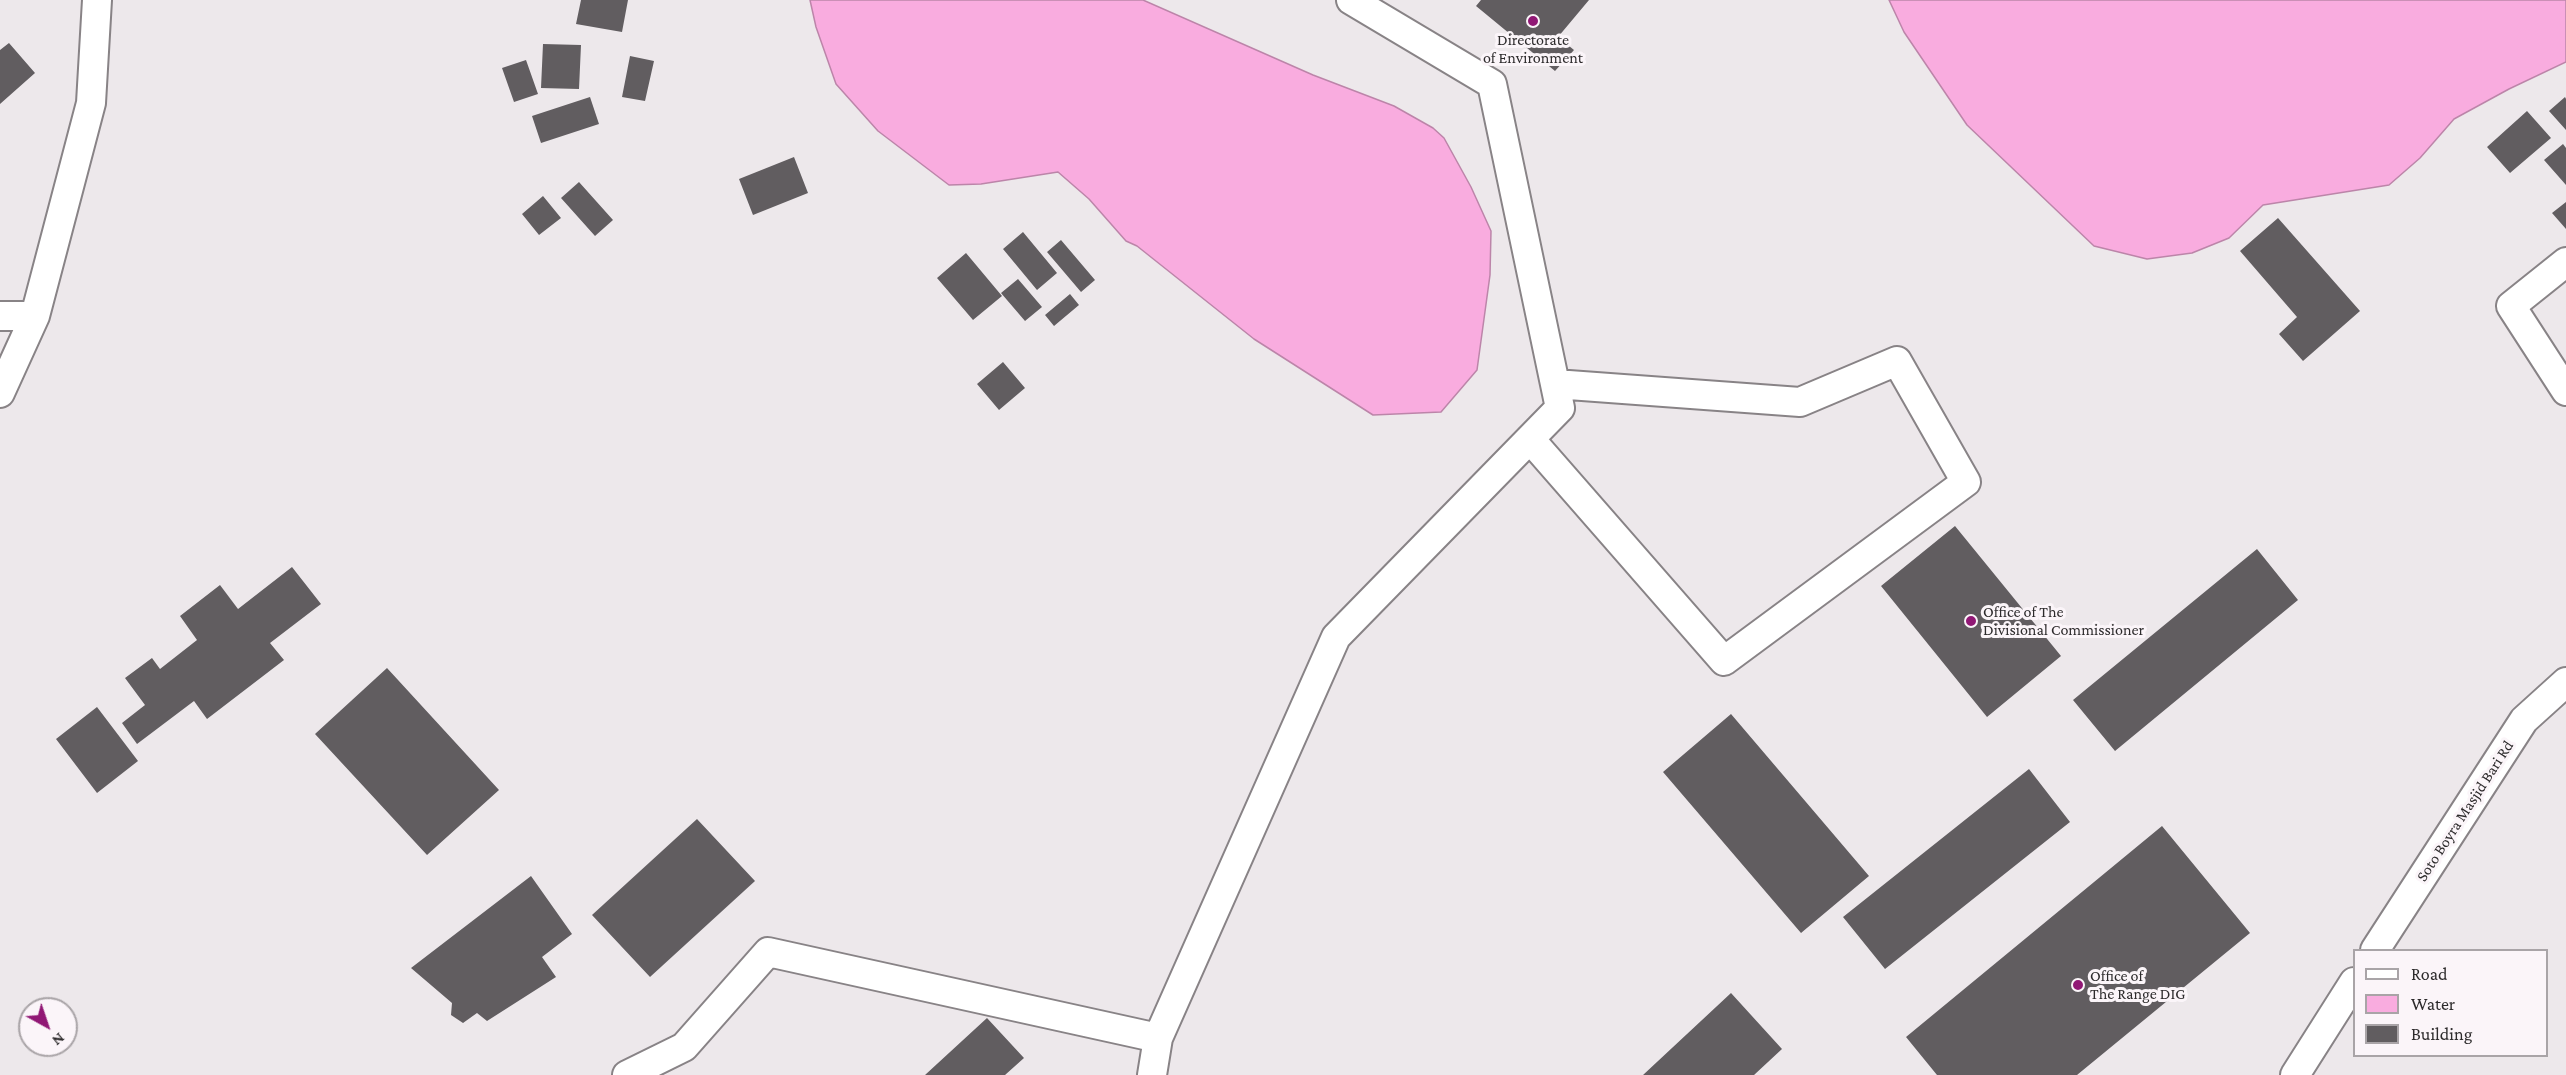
<!DOCTYPE html>
<html>
<head>
<meta charset="utf-8">
<style>
  body { margin:0 }
  #map { position:relative; width:2566px; height:1075px; overflow:hidden; background:#ede8eb; font-family:"Crimson Pro",serif }
  canvas { display:block }
  .legend { position:absolute; left:2353px; top:949px; width:195px; height:108px; box-sizing:border-box; background:#fbf5f9; border:2px solid #a9a4a7; margin:0; padding:8px 10px; list-style:none; font-size:18px; color:#2d2b2c }
  .legend li { display:flex; align-items:center; gap:12px; height:30px }
  .legend b { width:30px; border:2px solid #a9a4a7 }
  .north { position:absolute; left:18px; top:997px; width:60px; height:60px; box-sizing:border-box; background:#fbf5f9; border:2px solid #a9a4a7; border-radius:50%; rotate:140deg; font-size:16px; font-weight:700; line-height:24px; text-align:center; color:#2d2b2c }
  .north::after { content:''; display:block; margin:auto; width:21px; height:27px; background:#911875; clip-path:polygon(50% 0,100% 100%,50% 72%,0 100%) }
</style>
</head>
<body>
<div id="map">
<canvas width="2566" height="1075"></canvas>
<ul class="legend">
<li><b style="height:8px;background:#fff"></b>Road</li>
<li><b style="height:16px;background:#f9acdf"></b>Water</li>
<li><b style="height:16px;background:#615d60"></b>Building</li>
</ul>
<div class="north">N</div>
</div>
<script>
const ctx = document.querySelector('canvas').getContext('2d');
ctx.lineJoin = 'round';
function fillPath(path, color) {
  ctx.fillStyle = color;
  ctx.fill(path, 'evenodd');
}
function trace(path, color, width, dash) {
  ctx.strokeStyle = color;
  ctx.lineWidth = width;
  ctx.lineCap = dash ? 'butt' : 'round';
  ctx.setLineDash(dash || []);
  ctx.stroke(path);
}
function write(font, color, halo, rows, align = 'center') {
  ctx.font = font + ' "Crimson Pro",serif';
  ctx.lineWidth = 6;
  ctx.setLineDash([]);
  ctx.textBaseline = 'middle';
  ctx.strokeStyle = halo;
  ctx.fillStyle = color;
  for (const [text, x, y, turn = 0] of rows) {
    ctx.save();
    ctx.translate(x, y);
    ctx.rotate((+turn || 0) * Math.PI / 180);
    ctx.textAlign = isNaN(turn) ? turn : align;
    if (halo) ctx.strokeText(text, 0, 0);
    ctx.fillText(text, 0, 0);
    ctx.restore();
  }
}
const water = new Path2D(`
  M810,0H1143L1313,75L1394,106L1433,128L1444,138L1471,187L1491,231L1490,275L1477,370L1441,412L1373,415L1254,339L1137,246L1126,241L1089,199L1058,172L981,184L949,185L878,131L836,84L816,27Z
  M1889,0H2566V62L2509,89L2454,119L2420,158L2389,185L2263,205L2229,238L2192,253L2147,259L2094,246L1967,125L1904,32Z`);
fillPath(water, '#f9acdf');
trace(water, '#bc85a9', 1.5);
fillPath(new Path2D(`
  M581,0H628L622,32L576,24Z
  M1481,0H1589L1558,37L1574,50L1555,71L1476,6Z
  M9,43L35,73L0,104V50Z
  M543,44L581,45L579,89L541,88Z
  M630,56L654,61L645,101L622,97Z
  M526,60L538,94L514,102L502,68Z
  M590,97L599,124L541,143L532,116Z
  M2565,97L2566,99V130L2549,111Z
  M2527,111L2551,138L2510,173L2487,147Z
  M2563,144L2566,148V185L2544,160Z
  M794,157L808,193L753,215L739,179Z
  M579,182L613,220L595,236L561,198Z
  M543,196L561,218L539,235L522,214Z
  M2566,202V229L2552,213Z
  M2278,218L2360,311L2303,361L2279,334L2297,317L2240,251Z
  M1023,232L1057,273L1037,290L1003,249Z
  M1061,240L1095,280L1081,292L1047,252Z
  M966,253L1002,296L973,320L937,278Z
  M1018,279L1042,307L1025,321L1001,293Z
  M1070,294L1079,305L1054,326L1045,315Z
  M1003,362L1025,388L999,410L977,384Z
  M1955,526L2061,656L1987,717L1881,586Z
  M2257,549L2298,600L2115,751L2073,700Z
  M292,567L321,604L270,643L284,660L207,719L194,701L137,744L122,723L145,705L125,678L152,658L160,669L197,640L180,616L220,585L238,609Z
  M387,668L499,790L427,855L315,734Z
  M97,707L138,761L97,793L56,739Z
  M1731,714L1869,876L1801,933L1663,772Z
  M2029,769L2070,822L1885,969L1843,917Z
  M697,819L755,881L650,977L592,915Z
  M2162,826L2250,933L2077,1075H1937L1906,1037Z
  M531,876L572,934L542,957L556,977L487,1021L477,1013L463,1023L451,1015L452,1003L411,968Z
  M1731,993L1782,1049L1754,1075H1643Z
  M987,1018L1024,1058L1005,1075H925Z`), '#615d60');
const minor = new Path2D(`
  M2566,262L2511,306L2566,391
  M0,316H35
  M0,393L35,316L91,103L97,0
  M1530,439L1724,661L1966,482L1897,361L1800,402L1555,384
  M2375,950L2524,720L2566,682
  M627,1075L684,1047L768,952L1158,1038L1336,637L1560,408L1492,84L1351,0
  M1152,1075L1158,1038
  M2295,1075L2354,982`);
trace(minor, '#888386', 32);
trace(minor, '#fff', 28);
for (const [x, y, r, color] of [
  [1533,21,6,"#911875"],
  [1971,621,6,"#911875"],
  [2078,985,6,"#911875"]
]) {
  const dot = new Path2D();
  dot.arc(x, y, r, 0, 2 * Math.PI);
  ctx.fillStyle = color;
  ctx.fill(dot);
  trace(dot, '#fbf5f9', 2);
}
write('16px', '#2d2b2c', '#fbf5f9', [
  ["Directorate",1533,40,"center"],
  ["of Environment",1533,58,"center"],
  ["Office of The",1983,612],
  ["Divisional Commissioner",1983,630],
  ["Office of",2090,976],
  ["The Range DIG",2090,994]
], 'left');
write('16px', '#2d2b2c', '#fbf5f9', [
  ["Soto Boyra Masjid Bari Rd",2465,811,-57]
]);
</script>
</body>
</html>
